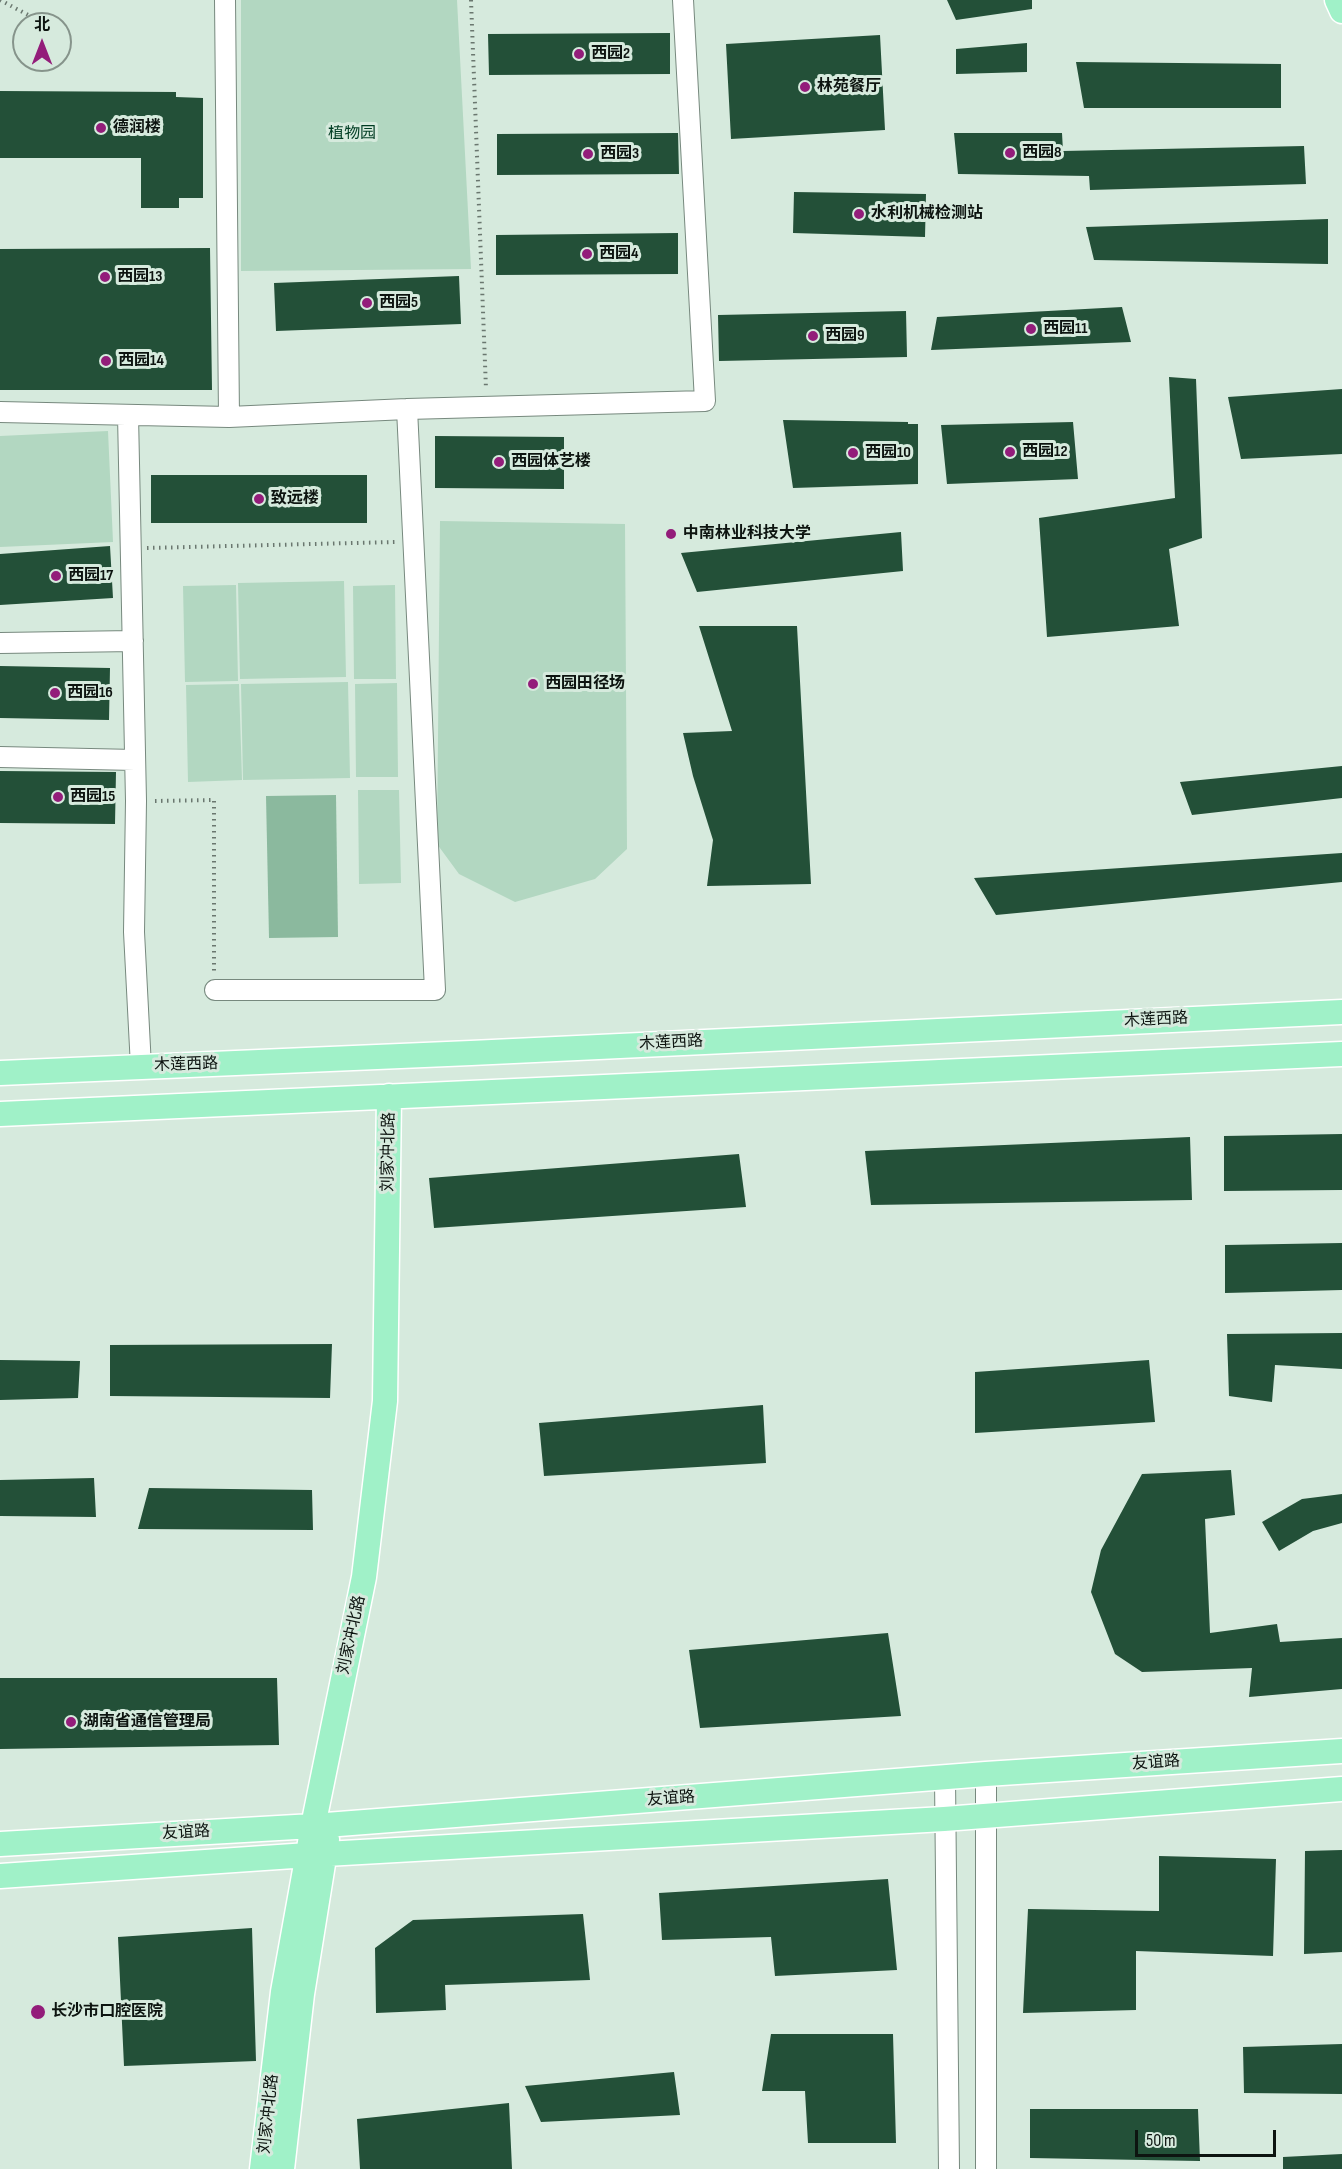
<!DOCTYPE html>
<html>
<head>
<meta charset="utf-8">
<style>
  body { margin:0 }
  #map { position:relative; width:1342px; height:2169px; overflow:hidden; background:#d6eadd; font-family:"Sofia Sans Condensed","Noto Sans SC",sans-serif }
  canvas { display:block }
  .north { position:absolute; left:12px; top:12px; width:60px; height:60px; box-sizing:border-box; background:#d6eadd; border:2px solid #86948b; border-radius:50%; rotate:0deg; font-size:16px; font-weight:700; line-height:24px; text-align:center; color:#0d1410 }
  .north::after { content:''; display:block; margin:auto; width:21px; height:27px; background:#931d7a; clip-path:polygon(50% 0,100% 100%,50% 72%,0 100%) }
  .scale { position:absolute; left:1135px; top:2130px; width:141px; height:27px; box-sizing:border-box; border:3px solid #0d1410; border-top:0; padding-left:8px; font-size:18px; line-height:21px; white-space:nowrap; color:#0d1410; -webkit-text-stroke:4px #d6eadd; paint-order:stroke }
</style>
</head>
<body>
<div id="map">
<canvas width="1342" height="2169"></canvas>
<div class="north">北</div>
<div class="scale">50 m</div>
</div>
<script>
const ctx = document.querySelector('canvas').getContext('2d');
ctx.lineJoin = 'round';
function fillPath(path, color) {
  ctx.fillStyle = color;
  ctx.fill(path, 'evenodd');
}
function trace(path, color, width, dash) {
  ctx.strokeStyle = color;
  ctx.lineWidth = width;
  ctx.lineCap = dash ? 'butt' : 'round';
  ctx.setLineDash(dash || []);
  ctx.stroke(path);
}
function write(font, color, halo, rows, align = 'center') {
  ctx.font = font + ' "Sofia Sans Condensed","Noto Sans SC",sans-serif';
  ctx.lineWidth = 6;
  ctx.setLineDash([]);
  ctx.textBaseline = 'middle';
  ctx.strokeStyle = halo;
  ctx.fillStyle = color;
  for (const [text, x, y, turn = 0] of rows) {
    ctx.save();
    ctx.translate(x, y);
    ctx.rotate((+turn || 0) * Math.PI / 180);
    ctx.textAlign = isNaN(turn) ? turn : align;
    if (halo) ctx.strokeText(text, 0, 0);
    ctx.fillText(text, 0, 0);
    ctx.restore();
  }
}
fillPath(new Path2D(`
  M241,0H457L471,269L241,271Z
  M108,431L113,542L0,547V436Z
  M440,521L625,524L627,849L595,879L515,902L459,874L437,844Z
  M344,581L346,677L240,679L238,583Z
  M236,585L238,681L185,682L183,586Z
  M395,585L396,679H354L353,586Z
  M348,682L350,778L243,780L241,684Z
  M397,683L398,777H356L355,684Z
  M239,684L242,780L188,782L186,685Z
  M358,790H399L401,883L359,884Z`), '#b2d7c1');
fillPath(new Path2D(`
  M336,795L338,937L269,938L266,796Z`), '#8bb99e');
fillPath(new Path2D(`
  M947,0H1032V9L956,20Z
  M670,33V74L489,75L488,34Z
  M880,35L885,130L731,139L726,44Z
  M1027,43V72L956,74V49Z
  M1076,62L1281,64V108H1084Z
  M0,91L176,92V97L203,98V198H179V208H141V158H0Z
  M678,133L679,174L497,175V134Z
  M954,133H1062L1063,151L1304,146L1306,184L1090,190L1089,176L958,174Z
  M794,192L926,194L925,237L793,233Z
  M1328,219V264L1094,260L1086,227Z
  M678,233V274L496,275V235Z
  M210,248L212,390H0V249Z
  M459,276L461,324L276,331L274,283Z
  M1122,307L1131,342L931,350L937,317Z
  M906,311L907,357L719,361L718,315Z
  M1169,377L1196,379L1202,538L1169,549L1179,626L1047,637L1039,518L1175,498Z
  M1342,389V454L1241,459L1228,397Z
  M783,420L908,422V424H918V484L793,488Z
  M1073,422L1078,479L947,484L941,425Z
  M435,436L564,437V489L435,488Z
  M151,475H367V523H151Z
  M901,532L903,571L697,592L681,553Z
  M110,546L113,598L0,605V554Z
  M699,626H797L811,884L707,886L713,840L693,776L683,733L732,731Z
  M0,666L110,668L109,720L0,718Z
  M1342,766V798L1192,815L1180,782Z
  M0,771L116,772L115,824L0,823Z
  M1342,853V882L996,915L974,878Z
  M1342,1134V1190L1224,1191V1136Z
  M1190,1137L1192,1200L871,1205L865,1151Z
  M739,1154L746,1207L434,1228L429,1178Z
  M1342,1243V1290L1225,1293V1245Z
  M1342,1333V1369L1275,1365L1272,1402L1229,1396L1227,1334Z
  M332,1344L330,1398L110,1396V1345Z
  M0,1360L80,1361L78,1398L0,1400Z
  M1149,1360L1155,1422L975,1433V1372Z
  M763,1405L766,1463L544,1476L539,1423Z
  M1231,1470L1235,1515L1205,1519L1210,1633L1277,1624L1280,1642L1342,1638V1689L1249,1697L1252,1668L1142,1672L1115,1654L1091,1592L1101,1550L1142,1474Z
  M94,1478L96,1517L0,1516V1480Z
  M149,1488L312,1490L313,1530L138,1529Z
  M1342,1494V1523L1313,1531L1279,1551L1262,1522L1302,1499Z
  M888,1633L901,1716L700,1728L689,1650Z
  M0,1678H277L279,1745L0,1749Z
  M1342,1850V1952L1304,1954L1305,1851Z
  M1159,1856L1276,1859L1273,1956L1136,1951V2010L1023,2013L1028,1909L1159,1911Z
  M888,1879L897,1970L775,1976L771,1937L662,1940L659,1893Z
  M583,1914L590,1980L445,1985L446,2010L376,2013L375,1948L413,1920Z
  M252,1928L256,2061L124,2066L118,1937Z
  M771,2034H893L896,2143H808L805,2091H762Z
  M1342,2044V2094L1244,2093L1243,2047Z
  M674,2072L680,2115L541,2122L525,2086Z
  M509,2103L512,2169H360L357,2119Z
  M1030,2109H1198L1200,2161L1030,2158Z
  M1342,2154V2169H1283V2157Z`), '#235038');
const minor = new Path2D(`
  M225,0L229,417
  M0,412L229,417L407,409L705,401L683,0
  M128,415L136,801L134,932L141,1067
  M0,643L133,641
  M0,757L135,760
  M215,990H435L407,409
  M986,1774V2169
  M945,1778L949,2169`);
const major = new Path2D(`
  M1337,0L1342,11
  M0,1073L471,1053L1342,1012
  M0,1114L1342,1054
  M0,1844L313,1826L986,1774L1342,1751
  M0,1876L308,1855L944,1819L1342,1789
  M262,2169L283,1992L313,1826L364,1577L385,1401L389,1096
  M282,2169L302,1994L327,1839`);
trace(minor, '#77897e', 22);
trace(major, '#fff', 27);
trace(new Path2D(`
  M0,0L30,16L35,24
  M471,0L486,389
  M147,548L395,542
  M155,801L214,800V973`), '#6a776f', 4, [1.5, 4.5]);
trace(minor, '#fff', 20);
trace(major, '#a0f1c8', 24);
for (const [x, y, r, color] of [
  [579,54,6,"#931d7a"],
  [805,87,6,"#931d7a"],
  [101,128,6,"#931d7a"],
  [1010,153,6,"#931d7a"],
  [588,154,6,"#931d7a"],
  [859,214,6,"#931d7a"],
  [587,254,6,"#931d7a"],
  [105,277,6,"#931d7a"],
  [367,303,6,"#931d7a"],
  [1031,329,6,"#931d7a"],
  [813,336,6,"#931d7a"],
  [106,361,6,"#931d7a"],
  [1010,452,6,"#931d7a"],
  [853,453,6,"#931d7a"],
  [499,462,6,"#931d7a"],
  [259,499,6,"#931d7a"],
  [671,534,6,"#931d7a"],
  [56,576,6,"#931d7a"],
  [533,684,6,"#931d7a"],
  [55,693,6,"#931d7a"],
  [58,797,6,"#931d7a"],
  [71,1722,6,"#931d7a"],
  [38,2012,8,"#931d7a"]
]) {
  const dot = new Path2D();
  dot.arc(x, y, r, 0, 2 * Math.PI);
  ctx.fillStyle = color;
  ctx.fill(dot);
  trace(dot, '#d6eadd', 2);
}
write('bold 16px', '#0d1410', '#d6eadd', [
  ["西园2",591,54],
  ["林苑餐厅",817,87],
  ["德润楼",113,128],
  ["西园8",1022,153],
  ["西园3",600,154],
  ["水利机械检测站",871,214],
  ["西园4",599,254],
  ["西园13",117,277],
  ["西园5",379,303],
  ["西园11",1043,329],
  ["西园9",825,336],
  ["西园14",118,361],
  ["西园12",1022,452],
  ["西园10",865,453],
  ["西园体艺楼",511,462],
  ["致远楼",271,499],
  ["中南林业科技大学",683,534],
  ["西园17",68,576],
  ["西园田径场",545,684],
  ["西园16",67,693],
  ["西园15",70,797],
  ["湖南省通信管理局",83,1722],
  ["长沙市口腔医院",51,2012]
], 'left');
write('16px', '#003d23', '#d6eadd', [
  ["植物园",352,134]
]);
write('16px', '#0d1410', '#d6eadd', [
  ["木莲西路",1156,1020,-3],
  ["木莲西路",671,1043,-3],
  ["木莲西路",186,1065,-2],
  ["刘家冲北路",389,1152,-89],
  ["刘家冲北路",352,1635,-78],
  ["友谊路",1156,1763,-4],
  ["友谊路",671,1799,-4],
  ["友谊路",186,1833,-3],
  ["刘家冲北路",269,2114,-84]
]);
</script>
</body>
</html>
